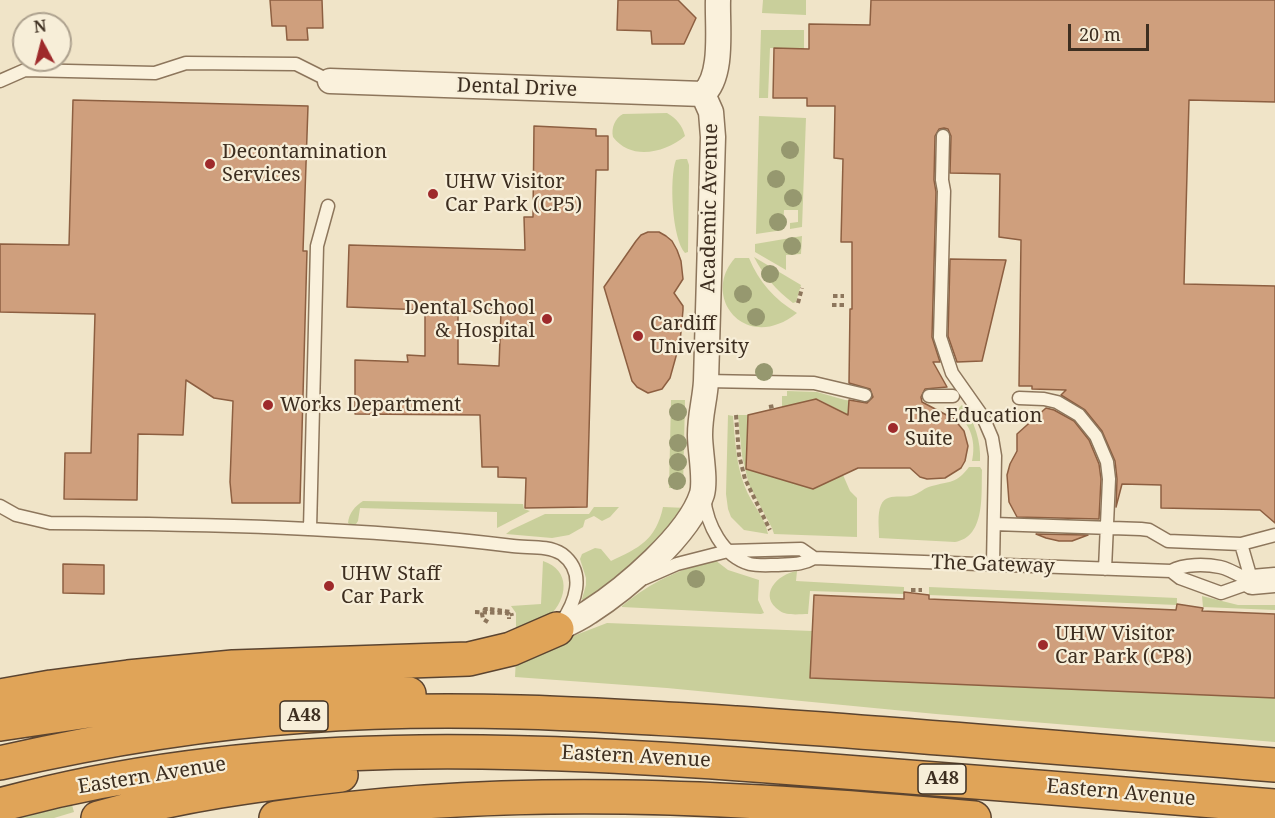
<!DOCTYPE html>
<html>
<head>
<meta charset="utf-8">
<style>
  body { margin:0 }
  #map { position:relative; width:1275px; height:818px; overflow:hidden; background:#f0e4c8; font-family:"Noto Serif",serif }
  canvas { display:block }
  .north { position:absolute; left:12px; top:12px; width:60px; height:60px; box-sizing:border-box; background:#f7eed8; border:2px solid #ada18e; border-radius:50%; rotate:353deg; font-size:16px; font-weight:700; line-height:24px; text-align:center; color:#3d2e20 }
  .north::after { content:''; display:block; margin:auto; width:21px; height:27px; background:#9e2a2b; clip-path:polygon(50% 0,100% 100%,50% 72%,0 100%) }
  .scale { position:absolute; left:1068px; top:24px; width:81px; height:27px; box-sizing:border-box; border:3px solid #3d2e20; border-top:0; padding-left:8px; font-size:18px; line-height:21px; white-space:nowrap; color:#3d2e20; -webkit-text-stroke:4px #f7eed8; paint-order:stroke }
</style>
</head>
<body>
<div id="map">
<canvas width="1275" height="818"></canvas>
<div class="north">N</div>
<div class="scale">20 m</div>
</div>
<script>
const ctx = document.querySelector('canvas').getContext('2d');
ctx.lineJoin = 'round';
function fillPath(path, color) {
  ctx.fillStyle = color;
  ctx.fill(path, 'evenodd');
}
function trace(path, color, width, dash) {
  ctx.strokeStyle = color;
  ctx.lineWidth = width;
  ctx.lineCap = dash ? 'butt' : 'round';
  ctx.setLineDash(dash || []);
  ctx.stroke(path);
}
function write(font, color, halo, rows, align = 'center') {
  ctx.font = font + ' "Noto Serif",serif';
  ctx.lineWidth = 4.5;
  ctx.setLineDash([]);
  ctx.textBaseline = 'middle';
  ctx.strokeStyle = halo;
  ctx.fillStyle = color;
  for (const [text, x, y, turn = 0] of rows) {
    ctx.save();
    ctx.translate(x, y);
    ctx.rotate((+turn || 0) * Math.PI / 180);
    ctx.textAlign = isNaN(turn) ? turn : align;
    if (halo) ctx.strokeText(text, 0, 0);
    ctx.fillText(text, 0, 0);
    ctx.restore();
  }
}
fillPath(new Path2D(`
  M763,0H806V15L762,13Z
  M761,30H804V49L770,48L768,98H759Z
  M667,113C677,119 682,125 685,136C665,153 631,161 613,137C611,128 615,118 623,114Z
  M759,116L806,118L802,227L790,229V223L798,222V210H784L783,230L756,234Z
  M681,159H687L689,165L688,252L685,253C672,239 669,178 676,160Z
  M802,236L801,254L786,255V270L755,252V244Z
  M754,257L801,285L796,302L793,303C776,290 764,276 754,257Z
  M735,258H749C759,282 774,299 797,313C746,354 700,297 735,258Z
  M787,391L817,392L845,400L865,402V420H858L818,399L782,407V396H787Z
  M671,400H685L683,488H669Z
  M962,405C975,421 981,442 980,461H972C976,444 972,423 954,413Z
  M728,415L733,416C735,439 736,465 745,487C751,503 765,517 768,534L744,530L731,517L728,509L726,494Z
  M738,415H748L746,469L814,488L843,475L850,491L857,498V537L774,534L772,528L749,485L742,456Z
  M969,467H980L982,470C981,493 986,537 955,542L879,538C879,528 877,514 881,505C886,493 901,498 911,496C919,494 925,487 932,486C950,481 956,484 969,467Z
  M363,501L523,504L524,509L530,511L497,528V512L360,508L358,521L354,527L348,523C349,513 355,506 363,501Z
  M594,507H619L610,517L602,521L594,516L585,520L583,527L569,535L552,538L506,534L511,530L545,514H589Z
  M663,507L687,508L648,556L584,602L582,599L586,585V578L580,559L582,554L595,548L601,549L611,561C639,548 656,540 663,507Z
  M715,560L728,570L759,580L758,600L764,613L761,614L622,607V606C654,580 676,571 715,560Z
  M543,561C571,570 568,599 549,616C541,624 526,629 516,635V613L511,606L541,604Z
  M797,571L796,581L904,587V594L810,591L808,614C800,614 787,616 780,611C757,596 777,574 797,571Z
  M929,587L1177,598V605L929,595Z
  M1202,596L1238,605H1275V610L1203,607Z
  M607,623L812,631L810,678L1275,698V742L936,714L667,688L515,677L516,658Z
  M72,805L74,812L54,818H17Z`), '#c9cf9b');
const building = new Path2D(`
  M270,0H322L323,28H307L308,40H287L286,26H272Z
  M618,0H678L696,18L684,44H652L651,31L617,30Z
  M871,0H1275V102L1189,100L1184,284L1275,286V523L1260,510L1161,508V485L1122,484L1116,507L1117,479L1115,461L1102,431L1085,410L1061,395L1066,390L1032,389V386H1019L1021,240L999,237L1000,174L950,173L951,136L948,129L944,128L939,129L935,136L934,180L936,192L932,337L940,362H933L947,387L925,389L921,397L922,402L954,419L964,431L968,446L965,461L961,468L945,478L927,479L920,477L910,468H858L813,489L746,469L748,415L816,399L848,415L849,400L867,403L873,397L870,389L849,383L850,309H852V242H841L843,159L834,158L835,106H807V98H773L774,48L809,49V24L870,25Z
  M73,100L308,106L303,251H307L300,503H232L230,482L233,401L214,398L186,380L183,435L138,434L137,500L64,499L65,453H91L95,314L0,312V244L69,245Z
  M534,126L596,129V136H608V170H596L587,507L525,508L526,478L498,477V467H482L480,415L355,414V360L408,362L407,355L425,356V310L347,307L349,245L525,250L524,217H533ZM458,311L501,312L499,366L458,364Z
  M648,232H659L666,236L672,241L677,250L681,261L683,279L674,293L683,306V310L680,342L670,378L662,389L648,393L637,387L632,381L604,287L636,241L641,235Z
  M950,259L1006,260L982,361L957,362L948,336Z
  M1046,408L1054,410L1074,421L1089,440L1099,464L1101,479L1099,519L1017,517L1009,502L1007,475L1010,464L1017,451V434Z
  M1036,534L1088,535L1072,541H1059L1046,538Z
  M63,564L104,565V594L63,593Z
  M904,592L929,595V599L1176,610L1177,604L1203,608L1202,611L1275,614V698L810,678L814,595L904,599Z`);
fillPath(building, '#cf9f7d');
trace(building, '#8d5f41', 1.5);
const lane = new Path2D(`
  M0,81L25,70L155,73L186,63L296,64L330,81
  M943,136L942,180L944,191L940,337L952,373L983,417L992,438L995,456L993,565
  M706,381L814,383L865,395
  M929,396H953
  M1019,398L1044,399L1057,402L1079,415L1096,436L1107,462L1109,479L1105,569
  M704,498C707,524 722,556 750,564C758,566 769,565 778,565C792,564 802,565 814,558L1171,571C1184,564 1205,564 1220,567C1230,569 1242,577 1252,582
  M0,506L16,515L50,523C205,524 360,527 513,546C528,548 548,545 562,554C587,573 575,603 561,623
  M994,524L1141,529L1149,530L1168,541L1241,544L1252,582
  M310,529L317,246L328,206
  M1241,544L1275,535
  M1171,571L1180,578L1221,593L1252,582
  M645,578L677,564L728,551L801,549L814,558`);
const street = new Path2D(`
  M330,81L703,94
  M703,94C724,76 717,26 718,0
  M1252,582L1275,580
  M557,629C568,624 579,619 589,612C625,589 689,535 702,494C706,479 700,451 700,435C700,414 705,400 706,381L713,137L711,112L703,94`);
const highway = new Path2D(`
  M0,696L51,687L128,677L233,667L469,659L511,649L557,629
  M0,724L197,695L303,686L409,694
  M0,763C101,740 202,723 305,716C449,705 592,714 736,723C916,735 1095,751 1275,765
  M0,805C258,734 529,748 794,768C954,780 1115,793 1275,806
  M98,818C178,795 259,784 341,775
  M276,818C507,783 742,797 974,818`);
trace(lane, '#8d765c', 15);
trace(street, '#8d765c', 27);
trace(highway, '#5b4430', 36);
trace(new Path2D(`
  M833,296H844
  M798,303L802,288
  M832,305H844
  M769,407L774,406
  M736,415L739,455L745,479L770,530
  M911,590H922
  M490,609L511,612L512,616
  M475,612L506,613L509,614V619`), '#8d765c', 4, [4.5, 3]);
trace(lane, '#faf1dc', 12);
trace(street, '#faf1dc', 24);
trace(highway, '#e0a458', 33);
trace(new Path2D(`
  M488,622L483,619L482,614L485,609H490`), '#8d765c', 4, [4.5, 3]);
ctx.fillStyle = '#96986f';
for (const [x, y] of [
  [790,150],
  [776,179],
  [793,198],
  [778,222],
  [792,246],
  [770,274],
  [743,294],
  [756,317],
  [764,372],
  [678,412],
  [678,443],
  [678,462],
  [677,481],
  [696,579]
]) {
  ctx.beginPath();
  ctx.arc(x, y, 9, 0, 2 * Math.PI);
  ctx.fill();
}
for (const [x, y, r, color] of [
  [210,164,6,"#9e2a2b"],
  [433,194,6,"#9e2a2b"],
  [547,319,6,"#9e2a2b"],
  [638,336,6,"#9e2a2b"],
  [268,405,6,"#9e2a2b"],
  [893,428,6,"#9e2a2b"],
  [329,586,6,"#9e2a2b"],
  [1043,645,6,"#9e2a2b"]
]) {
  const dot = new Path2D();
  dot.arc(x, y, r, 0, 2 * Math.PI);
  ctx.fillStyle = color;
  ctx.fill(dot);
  trace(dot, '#f7eed8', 2);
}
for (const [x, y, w] of [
  [304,716,48],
  [942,779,48]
]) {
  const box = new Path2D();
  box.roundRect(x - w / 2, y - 15, w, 30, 4.5);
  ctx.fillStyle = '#f7eed8';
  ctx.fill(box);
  trace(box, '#3d2e20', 1.5);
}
write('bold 18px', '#3d2e20', null, [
  ["A48",304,716],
  ["A48",942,779]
]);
write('20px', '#3d2e20', '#f7eed8', [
  ["Dental Drive",517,88,2],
  ["Academic Avenue",710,208,-89],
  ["The Gateway",993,565,2],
  ["Eastern Avenue",636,757,3],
  ["Eastern Avenue",152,776,-9],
  ["Eastern Avenue",1121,793,5]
]);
write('20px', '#3d2e20', '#f7eed8', [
  ["Decontamination",222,152],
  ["Services",222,175],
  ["UHW Visitor",445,182],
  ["Car Park (CP5)",445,205],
  ["Dental School",535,308,"right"],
  ["& Hospital",535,331,"right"],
  ["Cardiff",650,324],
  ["University",650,347],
  ["Works Department",280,405],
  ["The Education",905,416],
  ["Suite",905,439],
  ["UHW Staff",341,574],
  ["Car Park",341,597],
  ["UHW Visitor",1055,634],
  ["Car Park (CP8)",1055,657]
], 'left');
</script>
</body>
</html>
